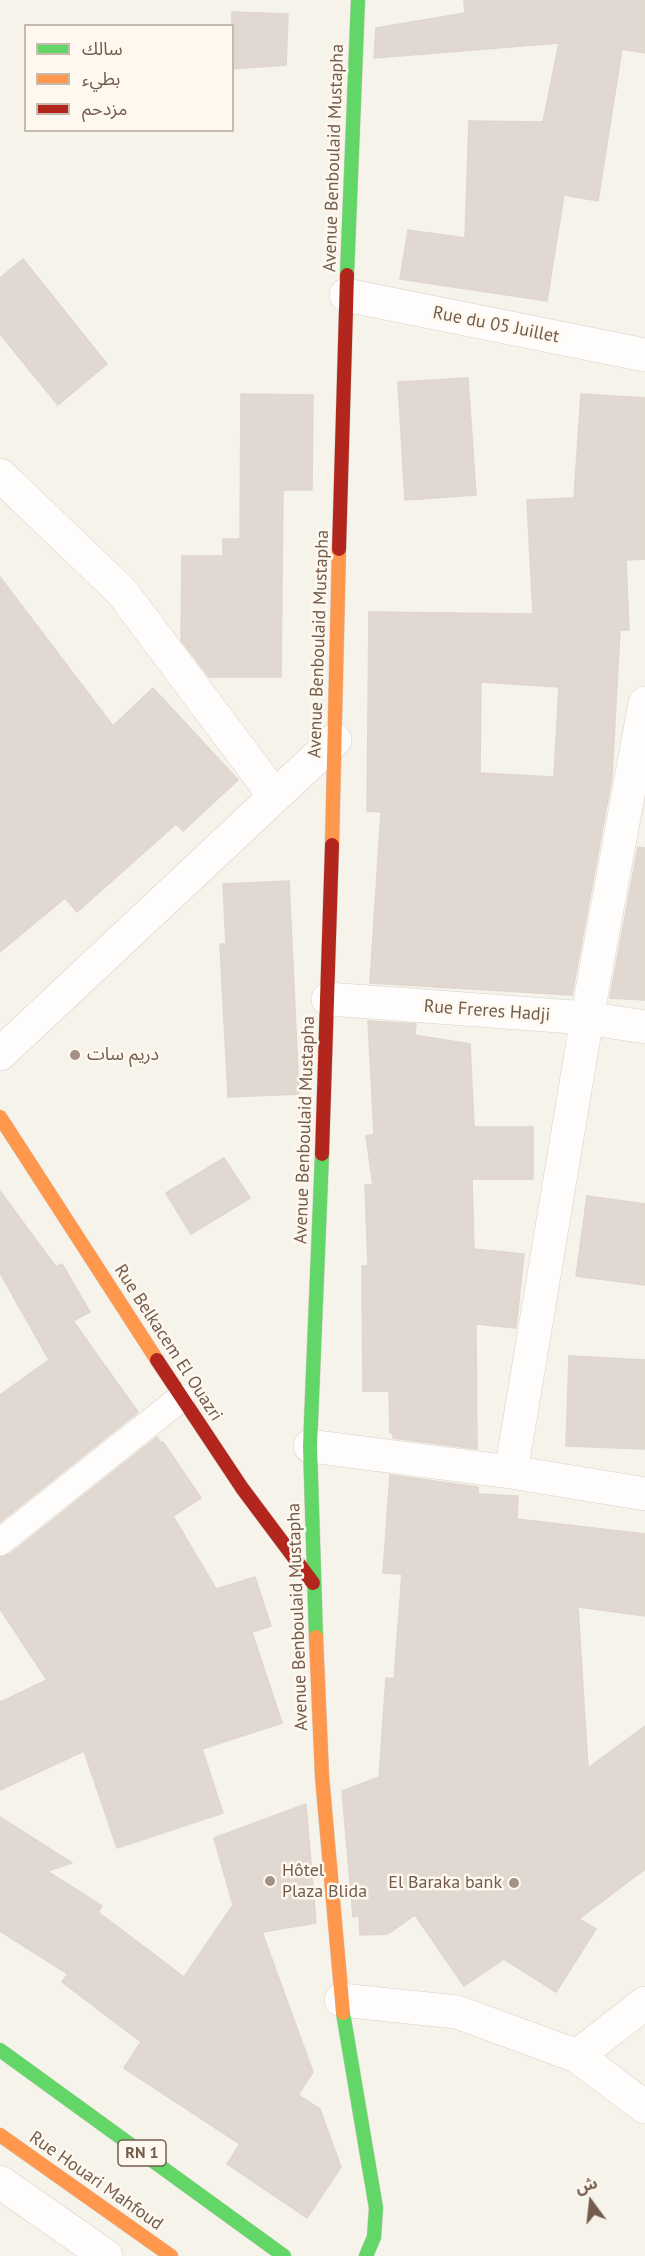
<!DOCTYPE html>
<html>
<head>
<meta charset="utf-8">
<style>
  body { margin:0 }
  #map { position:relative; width:645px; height:2256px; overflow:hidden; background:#f6f3eb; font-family:"PT Sans","Noto Sans Arabic",sans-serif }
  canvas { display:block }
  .legend { position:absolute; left:24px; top:24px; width:210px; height:108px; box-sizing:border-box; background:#fef8ee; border:2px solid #c7baae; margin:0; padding:8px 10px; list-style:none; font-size:18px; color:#745c4d }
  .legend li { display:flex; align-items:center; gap:12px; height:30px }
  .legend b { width:30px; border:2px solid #c7baae }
  .north { position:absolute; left:561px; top:2172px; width:60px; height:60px; -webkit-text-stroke:4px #fef8ee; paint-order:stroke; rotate:345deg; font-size:16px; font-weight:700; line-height:24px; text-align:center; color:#745c4d }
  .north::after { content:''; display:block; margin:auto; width:21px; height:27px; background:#745c4d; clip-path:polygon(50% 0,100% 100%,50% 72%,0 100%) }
</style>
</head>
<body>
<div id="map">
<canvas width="645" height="2256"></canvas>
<ul class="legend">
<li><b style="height:8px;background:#63d668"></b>سالك</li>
<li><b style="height:8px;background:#ff974d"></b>بطيء</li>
<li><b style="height:8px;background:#b3261e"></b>مزدحم</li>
</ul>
<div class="north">ش</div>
</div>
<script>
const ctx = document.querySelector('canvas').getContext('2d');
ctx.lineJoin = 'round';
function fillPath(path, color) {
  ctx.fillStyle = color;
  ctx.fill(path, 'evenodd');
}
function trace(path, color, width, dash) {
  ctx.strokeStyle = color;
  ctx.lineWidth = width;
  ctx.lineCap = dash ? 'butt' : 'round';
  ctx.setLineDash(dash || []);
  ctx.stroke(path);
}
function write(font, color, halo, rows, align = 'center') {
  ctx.font = font + ' "PT Sans","Noto Sans Arabic",sans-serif';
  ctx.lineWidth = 5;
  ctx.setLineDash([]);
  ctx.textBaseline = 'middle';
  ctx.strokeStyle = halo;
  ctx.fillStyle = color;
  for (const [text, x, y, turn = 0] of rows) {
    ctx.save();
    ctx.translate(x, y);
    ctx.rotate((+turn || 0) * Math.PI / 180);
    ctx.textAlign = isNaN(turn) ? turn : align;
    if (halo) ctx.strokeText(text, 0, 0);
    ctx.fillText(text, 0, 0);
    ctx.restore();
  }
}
const building = new Path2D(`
  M464,0H645V53L622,49L598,201L564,195L547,301L400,279L408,230L465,238L469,121L543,122L559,43L374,58L376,28L465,13Z
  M232,12L288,14L286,65L232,69Z
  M23,259L107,364L58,405L0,334V278Z
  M468,378L476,495L405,500L398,382Z
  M241,394L313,395L312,490H283L281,677H209L181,640L182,556H223V539H240Z
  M581,394L645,398V559L626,560L629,630H620L612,777L572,995L370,983L381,812L367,811L369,612L533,614L527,500L574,498ZM481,682L559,687L554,777L480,773Z
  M0,577L113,726L153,688L238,780L183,831L176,824L77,912L65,898L0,952Z
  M638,847L645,848V1000L610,998Z
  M289,881L299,1094L228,1097L220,944H226L223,884Z
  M368,1021L416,1024L415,1035L470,1044L474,1127H533V1179H472L474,1249L524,1254L516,1328L476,1324L477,1449L393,1438V1433H390L389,1391H363L362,1266H368L365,1185H373L366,1136L374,1134Z
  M224,1158L250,1198L191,1234L166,1193Z
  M0,1191L56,1267L62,1264L90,1312L73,1321L138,1412L0,1522V1395L49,1360L0,1273Z
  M587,1196L645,1204V1285L576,1276Z
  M569,1356L645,1360V1449L566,1446Z
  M157,1437L161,1443L163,1442L201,1498L173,1516L216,1589L255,1577L271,1626L252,1632L282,1723L202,1749L223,1813L117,1848L84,1751L0,1790V1702L47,1680L0,1609V1557L10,1554Z
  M390,1475L478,1487V1494L518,1496L517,1519L645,1534V1616L578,1607L588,1768L645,1726V1869L579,1919L596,1929L556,1992L504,1959L464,1986L415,1915L388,1934L360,1935L359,1915L353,1917L342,1791L379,1777L386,1678L394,1679L402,1574L383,1573Z
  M306,1804L316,1923L262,1932L313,2072L298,2095L320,2109L341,2167L307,2218L227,2164L240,2144L124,2068L141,2042L62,1982L68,1974L0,1931V1817L72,1863L47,1871L102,1906L98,1912L184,1977L233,1905L214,1838Z`);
fillPath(building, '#e1d9d1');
trace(building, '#dfd6ce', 1.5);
const lane = new Path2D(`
  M0,1542L181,1398`);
const street = new Path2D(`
  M346,295L645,355
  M0,475L122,592L274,795
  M328,999L587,1018L645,1027
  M0,1054L335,740
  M310,1446L511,1472L645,1494
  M511,1472L587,1018L645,703
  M341,2000L457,2012L577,2056L645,2107
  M577,2056L645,2003
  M0,2182L106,2256`);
const fast = new Path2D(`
  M347,275L358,0
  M316,1637L310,1446L322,1154
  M343,2013L376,2208L374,2237L366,2256
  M0,2050L284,2256`);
const slow = new Path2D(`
  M332,845L339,549
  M0,1117L157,1360
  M316,1637L322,1776L343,2013
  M0,2135L171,2256`);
const jam = new Path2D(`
  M339,549L347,275
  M322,1154L332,845
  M157,1360L242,1488L313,1583`);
trace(lane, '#d6d0ca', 28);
trace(street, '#d6d0ca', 34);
trace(fast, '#d6d0c8', 15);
trace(slow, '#d6d0c8', 15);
trace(jam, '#d6d0c8', 15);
trace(lane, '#fefdfc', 27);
trace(street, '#fefdfc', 33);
trace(fast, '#63d668', 14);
trace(slow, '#ff974d', 14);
trace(jam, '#b3261e', 14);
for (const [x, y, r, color] of [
  [75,1055,6,"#a29184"],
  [270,1881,6,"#a29184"],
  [514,1883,6,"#a29184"]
]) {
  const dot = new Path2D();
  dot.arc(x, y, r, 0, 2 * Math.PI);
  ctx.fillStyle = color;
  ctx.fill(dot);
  trace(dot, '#fef8ee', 2);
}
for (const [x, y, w] of [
  [142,2153,48]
]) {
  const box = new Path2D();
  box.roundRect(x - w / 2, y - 13, w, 26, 4.5);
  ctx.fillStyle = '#fef8ee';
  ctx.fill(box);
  trace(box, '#745c4d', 1.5);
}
write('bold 16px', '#745c4d', null, [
  ["RN 1",142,2153]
]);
write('18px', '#745c4d', '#fef8ee', [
  ["Avenue Benboulaid Mustapha",334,158,-88],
  ["Rue du 05 Juillet",496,325,11],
  ["Avenue Benboulaid Mustapha",319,644,-88],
  ["Rue Freres Hadji",487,1011,4],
  ["Avenue Benboulaid Mustapha",305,1130,-88],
  ["Rue Belkacem El Ouazri",168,1343,57],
  ["Avenue Benboulaid Mustapha",298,1617,-92],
  ["Rue Houari Mahfoud",96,2181,35]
]);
write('18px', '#745c4d', '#fef8ee', [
  ["دريم سات",87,1055],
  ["Hôtel",282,1871],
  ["Plaza Blida",282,1892],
  ["El Baraka bank",502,1883,"right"]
], 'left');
</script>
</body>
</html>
